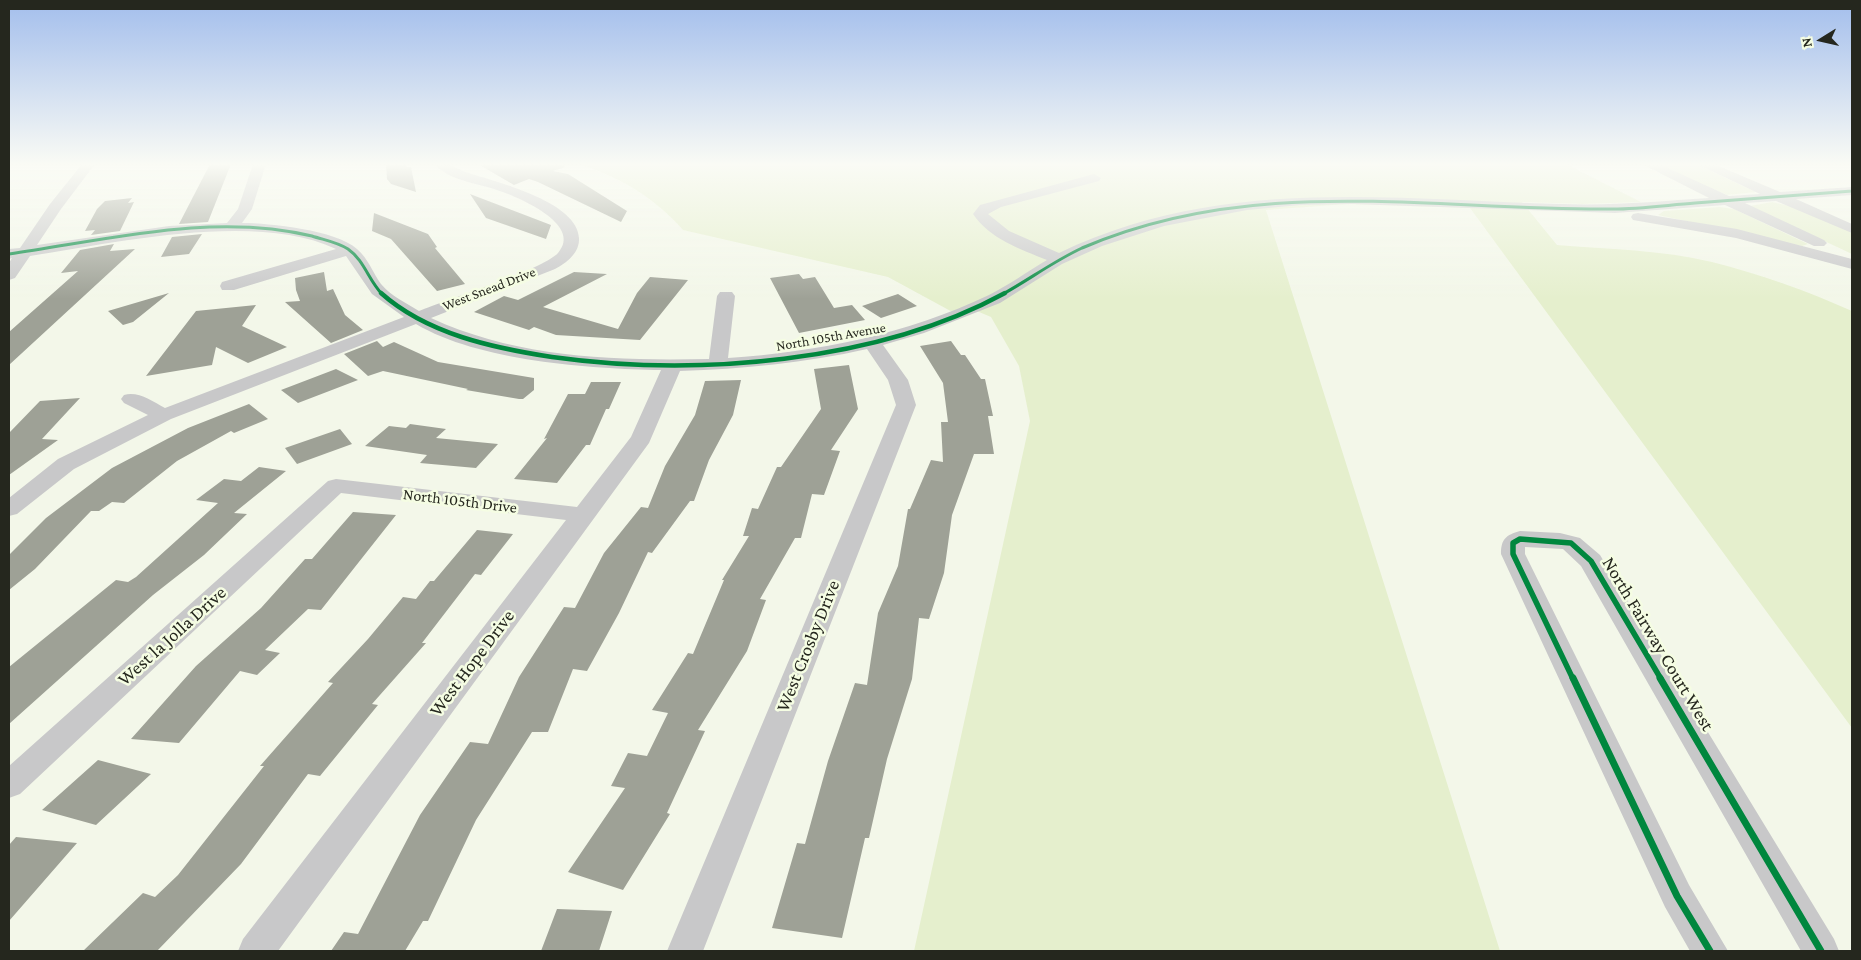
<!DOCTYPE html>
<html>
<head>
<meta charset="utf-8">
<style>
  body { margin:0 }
  #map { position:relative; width:1861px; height:960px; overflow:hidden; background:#f3f7e9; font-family:"Crimson Pro",serif }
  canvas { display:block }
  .frame { position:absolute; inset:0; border:10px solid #25271e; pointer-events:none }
  .north { position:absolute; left:1796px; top:15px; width:50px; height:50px; -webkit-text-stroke:4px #f5fde3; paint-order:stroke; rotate:260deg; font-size:14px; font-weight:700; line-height:20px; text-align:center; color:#25271e }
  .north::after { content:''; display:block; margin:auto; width:18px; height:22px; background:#25271e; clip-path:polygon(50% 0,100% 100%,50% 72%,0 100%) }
</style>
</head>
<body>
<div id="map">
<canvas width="1861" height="960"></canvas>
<div class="frame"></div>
<div class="north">N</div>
</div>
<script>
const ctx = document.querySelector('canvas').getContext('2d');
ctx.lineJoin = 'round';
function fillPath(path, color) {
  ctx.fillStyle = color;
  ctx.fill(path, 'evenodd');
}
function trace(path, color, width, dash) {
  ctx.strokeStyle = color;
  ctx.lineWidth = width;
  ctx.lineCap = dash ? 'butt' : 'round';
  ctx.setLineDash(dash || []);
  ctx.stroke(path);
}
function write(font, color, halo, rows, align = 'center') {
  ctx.font = font + ' "Crimson Pro",serif';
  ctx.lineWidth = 5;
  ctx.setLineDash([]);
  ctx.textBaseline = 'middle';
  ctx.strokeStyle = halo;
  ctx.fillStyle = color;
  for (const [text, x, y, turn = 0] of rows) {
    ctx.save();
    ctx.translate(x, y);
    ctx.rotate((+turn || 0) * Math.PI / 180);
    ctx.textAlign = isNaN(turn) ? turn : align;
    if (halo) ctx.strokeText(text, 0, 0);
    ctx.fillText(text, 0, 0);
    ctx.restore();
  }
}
fillPath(new Path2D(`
  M578,164H1566L1641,202L1583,204L1522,202L1557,245C1608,249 1662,250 1712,262C1760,274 1807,291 1852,311V728L1470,208L1347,204L1266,210L1500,951H914L1030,421L1019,366L991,317L972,309L958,315L888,277L683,230C655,198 619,176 578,164Z
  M1654,164H1696L1756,192L1727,195Z
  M1772,202L1794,207L1852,232V254L1750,206Z
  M1720,207L1734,209L1808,244L1802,246L1658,215L1664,211Z`), '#e5efcd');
fillPath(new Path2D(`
  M210,164H231L208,222L179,224Z
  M386,164H404L407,167H411L416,192L391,184L387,179Z
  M478,164H564L565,167L553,171L568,174L627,211L621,222L538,182L529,179L514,185Z
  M470,194L551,225L546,239L486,218Z
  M132,198L128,203L134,202L120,231L91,235L95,230L85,231L97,209L105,201Z
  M374,213L428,234L437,247L435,248L465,284L437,291L391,239L372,231Z
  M202,234L189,254L161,257L172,237Z
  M114,244L110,251L135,249L9,365V332L78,271L61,273L80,250Z
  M324,272L327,291L333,289L345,315L363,330L331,343L285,302L300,301L296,290L295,278Z
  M574,272L607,274L543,307L618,329L637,293L650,277L688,280L640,340L556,335L534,327L529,330L474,312L504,296L518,300Z
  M799,274L803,279L815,277L834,308L852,305L865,320L799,333L770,278Z
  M169,293L133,322L123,325L108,311Z
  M898,294L917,306L881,318L862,306Z
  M256,305L242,326L287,347L248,363L216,347L212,365L146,376L196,311Z
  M377,341L383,347L394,342L438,362L534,378V390L523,399H519L466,390L468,389L383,371L368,376L344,354Z
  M951,341L961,355H965L981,379H985L993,416H988L994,454H974L952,515L944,573L929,619L919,618L912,679L887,759L869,838H865L842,938L772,928L797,843L805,844L828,761L855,683L867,685L878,613L898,566L908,509H910L931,460L943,462L941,422H948L943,383L920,346Z
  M849,365L858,409L831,450L840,451L824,495L812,494L801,538H795L760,599L766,600L747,651L698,730L705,731L667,813L670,814L623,890L568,872L625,788L611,786L628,753L647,756L668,713L652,710L688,653L693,654L724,580H722L749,536H743L752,508L758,509L777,467H781L821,409L814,369Z
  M336,369L358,380L298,403L281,390Z
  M741,380L733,415L709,460L694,501H690L652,553L648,552L619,613L587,671L573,669L548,732H532L476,820L428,921H423L405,951H331L344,932L358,934L420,815L470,742L488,744L519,677L564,607L575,608L604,553L641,507L648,508L665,466L695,415L705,381Z
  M591,382H621L609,409H606L590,445H586L557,483L514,479L547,438L544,439L568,394H585Z
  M80,398L42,439L58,440L9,475V433L40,401Z
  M249,404L268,419L234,433L231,431L177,461L124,503L112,502L99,511H91L35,569L9,590V555L46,518L112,468L188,428Z
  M410,424L446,429L436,438L498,444L476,468L420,463L427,455L365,446L389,426L406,428Z
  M340,429L352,444L297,464L285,448Z
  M259,467L286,471L234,513L247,514L204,555L153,595L9,724V667L116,580L128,582L136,577L218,503L196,500L224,479L241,481Z
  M353,512L396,515L321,610L308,609L265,650L280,653L257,675L240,671L179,743L131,739L196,666L261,608L305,559H312Z
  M477,530L513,534L481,575L475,574L422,643H426L372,704L378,705L320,776L308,774L241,864L157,951H83L143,893L155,897L178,875L264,766H260L333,683L328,682L368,639L403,597L416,599L430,581H434Z
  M98,760L151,774L96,825L42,810Z
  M16,837L77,843L9,921V845Z
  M557,909L612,911L599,951H541Z`), '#9ea196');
fillPath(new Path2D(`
  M82,164H95L61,209L37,245L169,226L227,223L238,209L253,164H266L252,209L242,223C270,223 336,230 357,249C368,258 373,273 381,284C391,296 406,303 419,311C446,300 542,270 558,253C584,224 516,196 497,190C478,183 448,181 435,164C453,164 458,170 475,175C501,183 578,203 579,238C580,252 567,263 555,269L431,318C517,358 616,361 709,359L717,296L720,292H732L735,296L728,358C818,352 907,334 989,295C1009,285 1028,271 1047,260C1020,249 990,239 973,214L980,205L1094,174L1101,178L1099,181L1001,207L988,214L1009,231L1059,253C1221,175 1390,200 1562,204C1611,206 1660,201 1709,198L1642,164H1659L1729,196L1760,194L1697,164H1714L1780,192L1852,187V195L1796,199L1852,224V233L1776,201L1745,203L1824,240L1827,243L1824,246H1814L1725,205L1615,213L1352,204L1300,205L1247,210L1164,226L1102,246L1062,264L1000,303L924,333L883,345L908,380L916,405L703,951H667L896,405L888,380L867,349C805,363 743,369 680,371L649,443L278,951H238L243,939L566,520L341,493L20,794L9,798V766L328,481L336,479L577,507L631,437L661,370C590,369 478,361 416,324L171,419L74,469L17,514L9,516V498L58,459L148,415L124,403L121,399L124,395C138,391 152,401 165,408L404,317L372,294L346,256L234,290H222L220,286L222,282L336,249C256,211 115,243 30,256L15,278L9,280V263L12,258L9,259V249L20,248L50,204Z
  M1638,213L1737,229L1852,259V269L1736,238L1633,220L1631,217L1633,214Z
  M1520,531L1560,533L1580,538L1600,555L1834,939L1839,951H1801L1581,566L1563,549L1525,547V554L1689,885L1728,951H1690L1665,907L1501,554C1501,539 1506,535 1520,531Z`), '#c8c8c9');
trace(new Path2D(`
  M9,254C107,240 214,212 312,236C324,240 337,242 348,249C364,260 369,281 382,294
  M1003,294C1030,279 1054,261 1082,248C1256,173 1432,211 1613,209C1640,209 1668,205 1695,203C1748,199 1800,195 1852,191`), '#00873e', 3);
trace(new Path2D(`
  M381,293C427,334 493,348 552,357C695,377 877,363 1005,293`), '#00873e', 4.5);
trace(new Path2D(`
  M1573,679L1513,554V543L1520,539L1571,543L1591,561L1661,679`), '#00873e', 5.5);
trace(new Path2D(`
  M1573,678L1677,896L1710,951
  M1660,678L1821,951`), '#00873e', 7);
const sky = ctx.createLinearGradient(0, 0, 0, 299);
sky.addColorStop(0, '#a3beec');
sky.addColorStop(0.55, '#fafbf5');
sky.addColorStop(1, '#fafbf500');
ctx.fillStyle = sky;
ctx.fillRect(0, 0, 1861, 299);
write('14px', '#25271e', '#f5fde3', [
  ["West Snead Drive",489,289,-21],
  ["North 105th Avenue",831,337,-10]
]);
write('16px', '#25271e', '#f5fde3', [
  ["North 105th Drive",460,501,7]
]);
write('19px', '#25271e', '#f5fde3', [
  ["West la Jolla Drive",172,636,-42],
  ["North Fairway Court West",1658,644,59],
  ["West Crosby Drive",808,646,-68],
  ["West Hope Drive",472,663,-53]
]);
</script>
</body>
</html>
